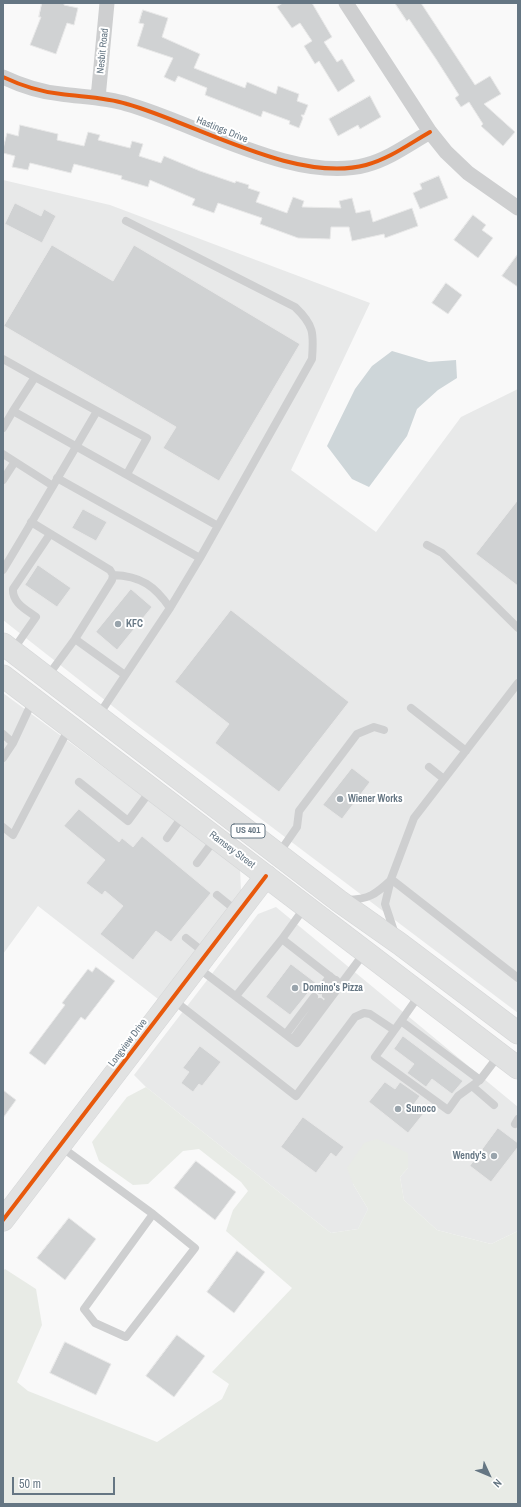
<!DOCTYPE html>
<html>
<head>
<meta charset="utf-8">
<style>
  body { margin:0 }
  #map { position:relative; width:521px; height:1507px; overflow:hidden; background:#f9f9f9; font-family:"Archivo Narrow",sans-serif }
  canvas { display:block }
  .frame { position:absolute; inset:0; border:4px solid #657683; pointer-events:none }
  .north { position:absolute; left:469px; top:1455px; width:40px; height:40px; -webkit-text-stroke:3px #fff; paint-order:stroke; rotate:134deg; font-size:11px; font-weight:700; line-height:16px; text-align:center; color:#657683 }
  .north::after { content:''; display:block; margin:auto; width:14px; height:18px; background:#657683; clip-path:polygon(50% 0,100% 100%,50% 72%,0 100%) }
  .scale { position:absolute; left:12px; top:1477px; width:103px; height:18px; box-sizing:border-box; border:2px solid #657683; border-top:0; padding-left:5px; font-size:12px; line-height:14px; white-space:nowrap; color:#657683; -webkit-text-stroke:3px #fff; paint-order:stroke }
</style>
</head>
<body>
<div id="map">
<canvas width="521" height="1507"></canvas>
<div class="frame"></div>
<div class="north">N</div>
<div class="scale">50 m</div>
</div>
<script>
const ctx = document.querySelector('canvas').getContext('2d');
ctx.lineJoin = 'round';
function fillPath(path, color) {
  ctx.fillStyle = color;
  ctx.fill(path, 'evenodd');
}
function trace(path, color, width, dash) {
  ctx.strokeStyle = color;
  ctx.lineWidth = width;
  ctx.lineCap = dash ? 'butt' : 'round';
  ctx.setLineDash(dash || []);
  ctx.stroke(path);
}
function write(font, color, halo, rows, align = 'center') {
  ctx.font = font + ' "Archivo Narrow",sans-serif';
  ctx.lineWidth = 4;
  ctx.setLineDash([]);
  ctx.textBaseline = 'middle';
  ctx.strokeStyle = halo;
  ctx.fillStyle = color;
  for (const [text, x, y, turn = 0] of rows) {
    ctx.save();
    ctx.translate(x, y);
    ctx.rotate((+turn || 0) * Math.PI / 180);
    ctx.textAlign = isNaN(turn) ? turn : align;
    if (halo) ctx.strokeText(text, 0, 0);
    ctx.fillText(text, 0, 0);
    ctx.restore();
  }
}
fillPath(new Path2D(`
  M3,180L110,205L370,303L291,470L376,532L461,417L518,389V1013L134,723L3,620Z
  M3,693L240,868L241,891L158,999L38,906L3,954Z
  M276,907L518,1107V1231L491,1244L437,1230L404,1200L400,1177L408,1168L353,1184L368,1209L358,1229L331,1233L146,1087L134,1075L258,914Z`), '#e8e9e9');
fillPath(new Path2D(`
  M146,1087L331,1233L358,1229L368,1209L353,1184L347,1168L364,1143L377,1139L408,1153V1168L400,1177L404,1200L437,1230L491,1244L518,1231V1504H3V1271L5,1269L36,1289L42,1325L17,1382L28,1391L157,1442L222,1399L229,1384L212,1372L292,1288L226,1231L233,1210L248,1191L241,1182L199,1149L183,1151L148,1184L133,1185L99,1161L92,1142L127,1097Z`), '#e8ebe6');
fillPath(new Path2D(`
  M392,351L429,362L456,360L457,378L438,390L417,409L407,436L369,487L352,479L327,446L355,389L372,366Z`), '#ced6d9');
const building = new Path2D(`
  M42,3H64V5L78,8L74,25L67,23L56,54L30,45L41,17H39Z
  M283,3H312L332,37L324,42L337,62L342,59L355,81L338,92L319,61L315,64L304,46L312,41L300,23L292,28L277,7Z
  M395,3H421L475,85L490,76L501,94L484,104L515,132L503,146L481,126L483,124L469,102L461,107L455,98L459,95L436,59L409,19L407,21Z
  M143,10L168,18L162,37L200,54L194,68L245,88L247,82L276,94L278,86L299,94L297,101L308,105L304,115H301L303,118L299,128L289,124L290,121L263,111L261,117L205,95L207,88L178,76L175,82L164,77L173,58L137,46L144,24L139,23Z
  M370,96L381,117L360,129L358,125L338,136L329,119Z
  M20,125L58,134L57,140L84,146L88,132L100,135L98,140L130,148L132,141L143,144L139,156L161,163L164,156L200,171L235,183L236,181L249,185L248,188L260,192L256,202L287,213L293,197L304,201L302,207L341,208L339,201L352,198L356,213L370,210L373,222L412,208L418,226L385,238L384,234L352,241L349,227H331L330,239L298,238L260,224L262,218L218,203L214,213L192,205L195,199L150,180L148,187L121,179L122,176L74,164L71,173L30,163L28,170L12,167L15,156L3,153V149L7,133L18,136Z
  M439,176L448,198L420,209L413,193L422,189L420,184Z
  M15,203L41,216L44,209L56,216L42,243L5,224Z
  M473,215L486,225L482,230L493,238L478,258L454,240Z
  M52,245L113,281L134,245L300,344L219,481L163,448L176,427L4,326Z
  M518,254V287L502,276Z
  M446,283L462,295L448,314L432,303Z
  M518,500V586L476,554Z
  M83,509L107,522L96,541L72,528Z
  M38,565L71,588L57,607L25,585Z
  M131,589L152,607L117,650L96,632Z
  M231,610L349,702L279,792L215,743L229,724L175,682Z
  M352,768L370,782L342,819L323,805Z
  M79,809L119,842L122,838L133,847L142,836L211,893L171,942L156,931L133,960L100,934L123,906L105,891L102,895L86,883L105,860L64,826Z
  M291,964L316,983L290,1015L266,997Z
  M96,967L115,981L85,1020L81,1017L45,1065L29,1053L65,1005L62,1003L88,969L92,972Z
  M403,1036L463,1081L452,1094L432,1079L426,1087L407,1073L414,1064L394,1049Z
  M200,1046L221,1062L202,1086L199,1084L193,1092L181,1083L189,1072L183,1068Z
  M385,1082L395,1089L400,1082L420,1096L414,1104L424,1113L408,1133L369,1102Z
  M3,1090L16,1100L3,1118Z
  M303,1117L344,1147L336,1157L331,1153L316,1173L281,1147Z
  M498,1128L518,1143V1147L491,1182L470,1166Z
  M196,1161L236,1192L215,1220L174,1188Z
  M69,1218L96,1239L65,1280L37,1258Z
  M237,1251L265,1272L234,1313L207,1292Z
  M177,1335L205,1356L174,1397L146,1376Z
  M65,1342L111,1364L96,1395L50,1373Z`);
fillPath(building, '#d0d2d3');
trace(building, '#e8e8e8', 1);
const secondary = new Path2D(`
  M3,1220L266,876`);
const primary = new Path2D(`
  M3,644L339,901L400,944L518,1033
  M3,676L518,1068`);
trace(secondary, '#d5d6d7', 23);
trace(primary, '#d5d6d7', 23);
trace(new Path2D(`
  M3,359L35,377
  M97,411L147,438L127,474
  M3,428L13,411
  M3,454L53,486
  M57,478L200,558
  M3,480L14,463
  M31,522L110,570L113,575L112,580L75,639L47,677
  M427,545L442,553L518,628
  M3,570C35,517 66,464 97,411L35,377L13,411L218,526
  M113,575C141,576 155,586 170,608
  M75,639L125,675
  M13,650L36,617C27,610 12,603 13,589L50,534
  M411,708L466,751
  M98,716L170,608L200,558L312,359C314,333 314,325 295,307L126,221
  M3,734L13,743
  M3,758L13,743L33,700
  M429,767L444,779
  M79,782L128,821L151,790
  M3,827L13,835L69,728
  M167,838L184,814
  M279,853L297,827L299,811L357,734L374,727L384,730
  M197,863L215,839
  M391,879L518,978
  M217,895L238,912
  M347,900C369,899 375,895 391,880
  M395,934L385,904L391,879L414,818L518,683
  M186,938L206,954
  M282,939L305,907
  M197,967L297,1043L365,952
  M320,990L330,976
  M326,995L336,980
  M236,996L282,939L341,985
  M172,999L296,1096L355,1017L364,1013L370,1014L394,1030
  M401,1021L420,994
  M286,1034L314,997
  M293,1039L320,1002
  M480,1080L401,1021L375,1057L448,1110L458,1096L480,1080L499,1055
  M472,1086L494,1105
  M515,1124L518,1119
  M60,1146L153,1214L84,1309L95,1323L126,1337L195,1248L153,1214`), '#cecfd0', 8);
trace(new Path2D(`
  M346,3L430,132L446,152L468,173L518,208
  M3,77C20,85 41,92 61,94C82,97 105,97 127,104C195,123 296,184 366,165C389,159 409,144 430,132
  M98,98L107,3`), '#cecfd0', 15);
trace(secondary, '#e1e2e2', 22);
trace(primary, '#e1e2e2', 22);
trace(new Path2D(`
  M3,77C20,85 41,92 61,94C82,97 105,97 127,104C195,123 296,184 366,165C389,159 409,144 430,132
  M3,1220L266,876`), '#e8590c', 4);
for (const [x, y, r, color] of [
  [118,624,4,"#99a4ac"],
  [340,799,4,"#99a4ac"],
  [295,988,4,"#99a4ac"],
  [398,1109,4,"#99a4ac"],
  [494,1156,4,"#99a4ac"]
]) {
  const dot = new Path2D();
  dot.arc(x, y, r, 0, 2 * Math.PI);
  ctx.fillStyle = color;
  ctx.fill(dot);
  trace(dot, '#fff', 1.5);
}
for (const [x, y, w] of [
  [248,831,34]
]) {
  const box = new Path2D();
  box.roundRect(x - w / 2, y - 7, w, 14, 3);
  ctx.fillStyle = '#fff';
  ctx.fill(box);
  trace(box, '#657683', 1);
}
write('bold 9px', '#657683', null, [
  ["US 401",248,831]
]);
write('10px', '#657683', '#fff', [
  ["Nesbit Road",103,51,-84],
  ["Hastings Drive",222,130,22],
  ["Ramsey Street",232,850,37],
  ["Longview Drive",128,1043,-53]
]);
write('bold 10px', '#657683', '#fff', [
  ["KFC",126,624],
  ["Wiener Works",348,799],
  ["Domino's Pizza",303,988],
  ["Sunoco",406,1109],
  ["Wendy's",486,1156,"right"]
], 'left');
</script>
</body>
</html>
